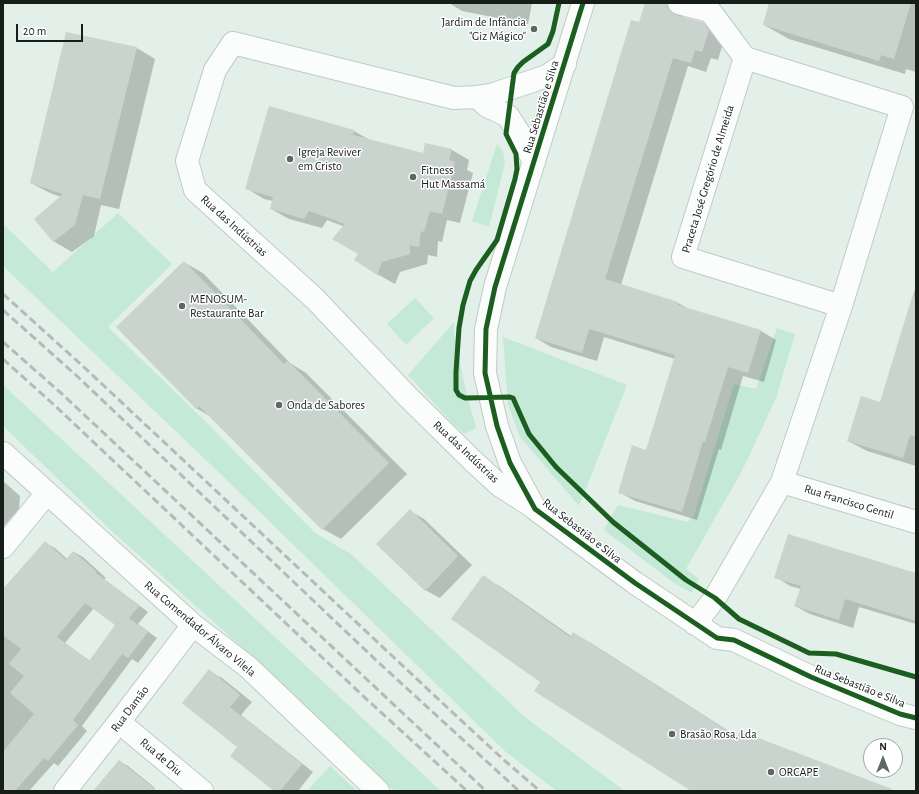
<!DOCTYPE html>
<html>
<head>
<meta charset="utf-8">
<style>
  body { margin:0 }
  #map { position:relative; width:919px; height:794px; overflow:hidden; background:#e3efe9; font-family:"Alegreya Sans",sans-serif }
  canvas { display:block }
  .frame { position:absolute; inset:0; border:4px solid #161e1a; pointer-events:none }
  .north { position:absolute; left:863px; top:738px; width:40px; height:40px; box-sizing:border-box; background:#fff; border:1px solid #a2a5a3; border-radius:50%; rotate:0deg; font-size:11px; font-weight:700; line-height:16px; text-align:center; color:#161e1a }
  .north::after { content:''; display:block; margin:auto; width:14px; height:18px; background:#5e6762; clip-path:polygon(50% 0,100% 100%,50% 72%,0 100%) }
  .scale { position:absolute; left:16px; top:24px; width:67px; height:18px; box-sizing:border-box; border:2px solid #161e1a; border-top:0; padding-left:5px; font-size:12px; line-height:14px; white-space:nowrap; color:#161e1a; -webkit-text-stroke:3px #fff; paint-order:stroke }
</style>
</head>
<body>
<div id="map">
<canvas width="919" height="794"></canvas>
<div class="frame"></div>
<div class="north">N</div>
<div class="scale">20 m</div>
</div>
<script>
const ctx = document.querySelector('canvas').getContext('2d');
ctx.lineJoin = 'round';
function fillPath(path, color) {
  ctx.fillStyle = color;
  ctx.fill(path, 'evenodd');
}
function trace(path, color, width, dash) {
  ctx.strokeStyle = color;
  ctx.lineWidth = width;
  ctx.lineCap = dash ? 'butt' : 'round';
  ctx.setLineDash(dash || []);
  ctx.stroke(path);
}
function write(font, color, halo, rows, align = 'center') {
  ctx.font = font + ' "Alegreya Sans",sans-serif';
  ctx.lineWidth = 3;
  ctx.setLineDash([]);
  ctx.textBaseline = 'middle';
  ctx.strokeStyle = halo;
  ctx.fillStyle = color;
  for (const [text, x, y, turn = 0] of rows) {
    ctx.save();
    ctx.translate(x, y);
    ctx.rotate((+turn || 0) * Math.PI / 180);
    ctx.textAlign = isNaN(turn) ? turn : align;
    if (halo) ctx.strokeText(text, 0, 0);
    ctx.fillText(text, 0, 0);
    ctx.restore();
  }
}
fillPath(new Path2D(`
  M497,144L503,151L505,163L489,227L472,221Z
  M118,213L172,264L108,327L205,421L315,533L351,554L526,718L625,791H557L507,753L232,485L3,266V228L4,225L53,272Z
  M415,298L434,318L406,345L387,324Z
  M454,322V331L466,392L476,427L471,431L464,433L454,425L408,375Z
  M777,328L795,334L776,398L742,471L686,569L699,579L692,593L674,583L604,530L618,505L688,522L694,515L734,384L756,389Z
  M503,337L627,385L579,506L520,437L508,405Z
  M3,385L441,791H394L235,641L115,534L3,426Z
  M330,766L357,791H307Z`), '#c4e9d6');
fillPath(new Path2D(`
  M449,3H532L528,24L462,11Z
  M646,3H662L666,4L682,14L684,18L702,23L718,32L724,40L718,60L711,58L706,72L688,66L621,285L678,303L691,310L761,331L776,340L764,382L743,376L721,450L719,449L697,520L635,501L619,492L647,451L675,359L604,337L597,361L551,347L536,338Z
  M770,3H916V72L906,69L905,74L789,39L764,25Z
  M137,48L155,59L119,209L101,205L94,236L72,252L53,241L61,197L50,193L31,183Z
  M269,107L354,131L370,140L424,154L452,150L469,160L467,170L473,173L460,223L447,220L442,242L438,241L437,257L428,255L427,264L400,272L395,284L377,274L359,254L345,227L327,220L322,228L289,219L271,209L273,201L264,199L246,188Z
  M185,263L203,273L290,363L306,373L407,474L341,539L323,529L211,417L196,408Z
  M916,286V466L867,451L848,441L880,403Z
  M3,481L20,496L19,509L3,527Z
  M410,511L424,519L472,565L440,598L425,590Z
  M45,543L55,548L67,559L74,552L83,557L106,578L104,579L148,612L138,624L157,638L138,663L132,659L82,726L87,731L58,766L54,763L29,791H3V586L6,588ZM94,608L117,625L90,661L65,643Z
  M916,575V624L859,607L853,628L810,614L795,606L801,589L790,586L776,577Z
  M483,577L501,587L571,636L573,633L591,643L738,737L740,732L893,791H692L541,682Z
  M209,671L222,678L252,702L241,715L313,772L298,791H275L238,747Z
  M119,761L128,766L155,788L152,791H95Z`), '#0003');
fillPath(new Path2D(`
  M645,3H667V7L671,12L676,15L703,22L709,30L702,52L695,50L691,63L673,58L605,279L678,302V305L761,330L748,373L728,367L705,442L703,441L682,512L618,493L632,445L646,450L675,355L589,329L582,353L535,338L631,20L639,22Z
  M769,3H911L894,59L881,55L879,61L763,25Z
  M66,32L137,47L100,199L83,195L75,225L53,242L34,219L63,194L30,183Z
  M269,106L354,130L353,135L423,153L425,143L452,149L449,160L455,162L442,214L430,211L424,232L421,231L419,247L410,245V254L382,262L377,275L354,260L358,254L332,239L345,224L309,211L304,219L270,209L273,197L245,189Z
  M184,261L284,364L288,361L389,463L322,530L199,406L196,409L116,327Z
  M912,297H916V436L910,435L903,458L847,441L861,396L880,402Z
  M410,509L458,556L425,591L376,544Z
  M788,534L916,573V621L845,599L839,620L794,606L801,586L774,578Z
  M45,541L66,560L73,551L97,572L96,573L139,606L129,618L148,632L128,658L122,654L73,720L78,725L48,761L44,758L15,791H3V752L34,714L10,693L24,676L9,664L21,649L3,635V589ZM85,603L115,625L89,661L57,637Z
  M483,575L570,637L573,632L737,737L740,731L892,789V791H691L534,691L540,682L451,619Z
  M209,669L240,695L230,707L302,764L280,791H274L230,756L237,747L182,703Z
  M119,760L157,791H93Z`), '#cad4cf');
const minor = new Path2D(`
  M583,3L495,287L486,329L485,373L497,426L510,463L535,509L635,583L717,638L734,640L811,677L900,714L916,718
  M679,3L710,11L745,58L902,107L841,306L683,257L745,58
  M477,97L491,95L547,76L565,64
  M3,453L193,625L248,667L378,791
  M782,482L916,522
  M533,507L499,485L473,461L408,397L315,299L195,190L187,161L215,70L233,43L454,98L477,97L487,106L508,116L522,138L534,162
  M3,547L47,493
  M695,624L715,598L782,482L841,306
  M119,722L202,791
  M65,791L119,722L193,625`);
trace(minor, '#c1cac6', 24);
trace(minor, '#fbfdfc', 22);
trace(new Path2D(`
  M3,294L86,369L451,711L505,761L540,791
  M3,310L78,377L378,662L519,791
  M3,342L61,393L486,791
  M3,359L52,403L361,694L467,791`), '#b6b9b8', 3, [8, 4]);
trace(new Path2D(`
  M559,3L553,31L548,44L523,62L518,67L514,73L506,134L516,154L517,169L515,179L497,240L476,270L470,281L463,305L459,328L456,372V390L459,395L465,398L510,397L513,398L529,434L556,467L613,522L686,580L715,598L739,619L809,653L836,654L916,677
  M583,3L495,287L486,329L485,373L497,426L510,463L535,509L635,583L717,638L734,640L811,677L900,714L916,718`), '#1b5e20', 5);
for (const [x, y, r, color] of [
  [534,29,4,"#5e6762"],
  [290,159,4,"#5e6762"],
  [413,177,4,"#5e6762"],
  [182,306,4,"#5e6762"],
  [279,405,4,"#5e6762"],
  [672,734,4,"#5e6762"],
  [771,772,4,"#5e6762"]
]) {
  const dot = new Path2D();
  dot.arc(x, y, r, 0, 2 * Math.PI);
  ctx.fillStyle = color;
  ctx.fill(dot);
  trace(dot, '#fff', 1.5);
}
write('12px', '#161e1a', '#fff', [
  ["Jardim de Infância",526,22,"right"],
  ["\"Giz Mágico\"",526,36,"right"],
  ["Igreja Reviver",298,152],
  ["em Cristo",298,166],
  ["Fitness",421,170],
  ["Hut Massamá",421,184],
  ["MENOSUM-",190,299],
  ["Restaurante Bar",190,313],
  ["Onda de Sabores",287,405],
  ["Brasão Rosa, Lda",680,734],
  ["ORCAPE",779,772]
], 'left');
write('12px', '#161e1a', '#fff', [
  ["Rua Sebastião e Silva",541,107,-73],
  ["Praceta José Gregório de Almeida",708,179,-73],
  ["Rua das Indústrias",234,226,42],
  ["Rua das Indústrias",466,452,43],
  ["Rua Francisco Gentil",849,502,17],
  ["Rua Sebastião e Silva",582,531,38],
  ["Rua Comendador Álvaro Vilela",200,629,40],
  ["Rua Sebastião e Silva",860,686,22],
  ["Rua Damão",130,709,-53],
  ["Rua de Diu",161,757,40]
]);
</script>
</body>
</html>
